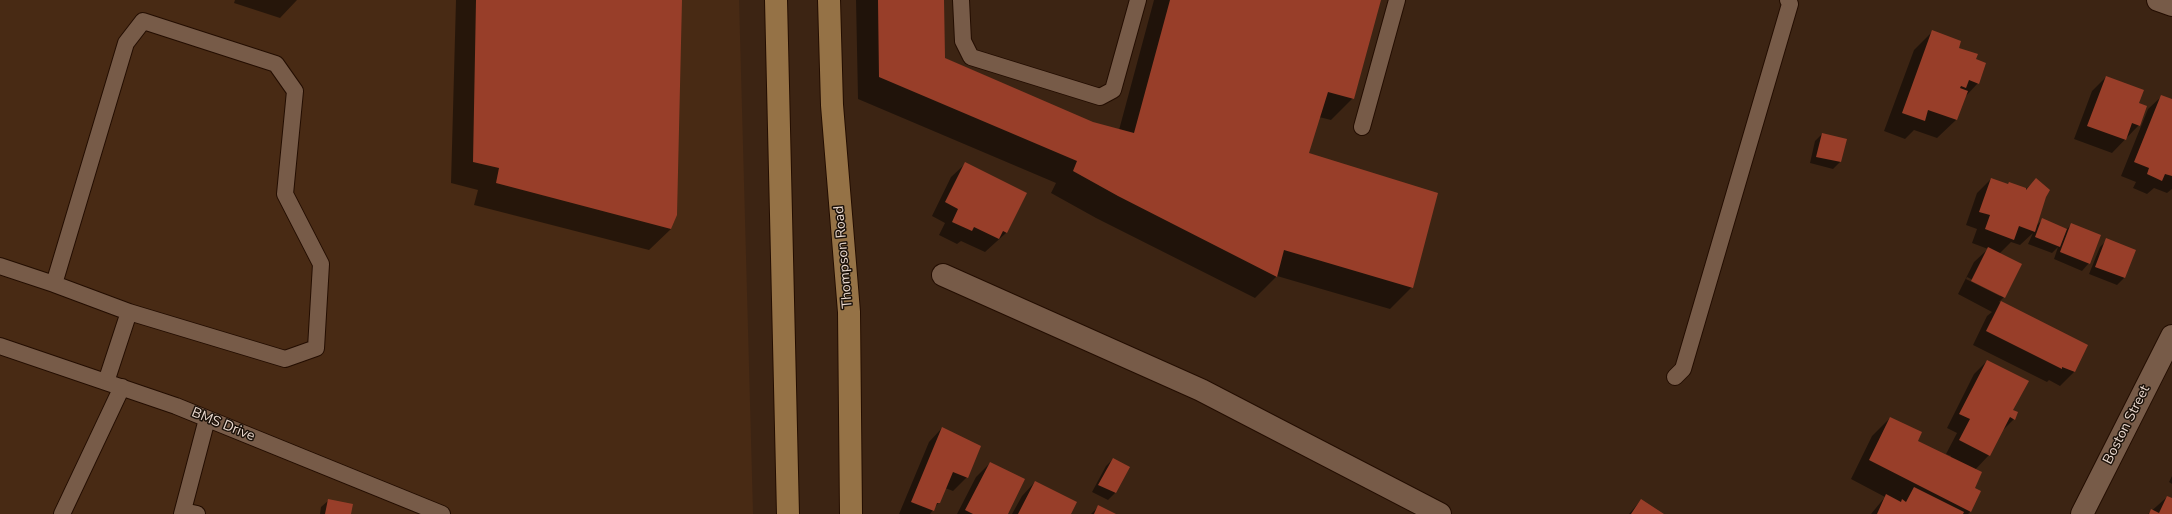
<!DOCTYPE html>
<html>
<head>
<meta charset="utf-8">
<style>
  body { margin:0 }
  canvas { display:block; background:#3c2413 }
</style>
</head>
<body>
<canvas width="2172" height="514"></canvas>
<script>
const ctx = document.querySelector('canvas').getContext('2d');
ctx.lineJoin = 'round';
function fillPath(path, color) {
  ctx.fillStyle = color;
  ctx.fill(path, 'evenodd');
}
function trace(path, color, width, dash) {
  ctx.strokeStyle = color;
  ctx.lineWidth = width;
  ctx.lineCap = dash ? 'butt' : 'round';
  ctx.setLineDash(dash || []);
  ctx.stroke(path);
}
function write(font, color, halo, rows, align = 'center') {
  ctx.font = font + ' "Nunito Sans",sans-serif';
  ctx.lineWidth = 3;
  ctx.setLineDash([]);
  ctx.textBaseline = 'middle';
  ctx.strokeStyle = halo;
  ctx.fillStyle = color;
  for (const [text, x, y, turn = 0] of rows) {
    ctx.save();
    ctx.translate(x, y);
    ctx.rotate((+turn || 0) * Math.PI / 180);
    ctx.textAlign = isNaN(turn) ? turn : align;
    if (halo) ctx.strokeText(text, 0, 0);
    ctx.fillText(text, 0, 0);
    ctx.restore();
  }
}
fillPath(new Path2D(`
  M0,0H739L753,514H0Z`), '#482a14');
fillPath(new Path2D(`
  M235,0H297L280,18L234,3Z
  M456,0H681L671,229L649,250L474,205L478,190L451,183Z
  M856,0H943L944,58L1093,123L1119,130L1154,0H1380L1353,98L1331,120L1319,117L1308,154L1412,287L1390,309L1277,276L1255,298L1096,218L1051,193L1056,183L858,99Z
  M1932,32L1975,59L1978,83L1965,97L1956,120L1937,138L1914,130L1905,139L1884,131L1914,50Z
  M2106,77L2138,104L2139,125L2112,153L2074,139L2092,91Z
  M2162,96L2172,100V189L2167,193L2154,188L2147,194L2133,188L2136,182L2121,176L2148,109Z
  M1822,134L1846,140L1840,162L1833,169L1810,163L1815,141Z
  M965,164L1026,193L1006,233L985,252L961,241L957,244L939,235L945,223L932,216L951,177Z
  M1991,179L2007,185L2009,183L2026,189L2036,180V226L2042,220L2066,230L2071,225L2089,263L2082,271L2054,259L2058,247L2052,253L2028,244L2033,233L2020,245L2011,242L1999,254L2004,297L1999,302L2087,346L2074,372L2060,386L2049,380L2047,382L1973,345L1987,316L1992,312L1958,294L1974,262L1988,249L1972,243L1977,229L1966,225L1977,193ZM1967,277L2000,294V296L1966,279Z
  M2107,240L2134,251L2124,278L2117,285L2089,274L2100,247Z
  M1987,361L2012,411L2014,419L2002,431L1989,455L1975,470L1971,511L1968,514H1871L1885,497L1851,479L1872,436L1890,418L1916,441L1950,458L1951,456L1946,454L1957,433L1947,428L1974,374Z
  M942,428L967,477L953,491L945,488L939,502L930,514H899L929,442Z
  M1113,459L1128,467L1115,493L1108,500L1092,492L1106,466Z
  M990,463L1007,514H957L976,477Z
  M2172,476V484L2169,482Z
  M1035,482L1070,514H1012L1022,496Z
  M2167,497L2172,499V514H2148Z
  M329,500L350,514H320L321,507Z
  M1641,500L1662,514H1629Z
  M1098,507L1113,514H1091Z`), '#0007');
fillPath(new Path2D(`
  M476,0H682L677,215L671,229L496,183L499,168L473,162Z
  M878,0H944L945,58L1093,122L1134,133L1170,0H1381L1354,99L1328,92L1309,153L1438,193L1413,288L1284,250L1277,277L1118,196L1073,171L1077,161L879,77Z
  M1932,30L1961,41L1959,48L1978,54L1976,59L1986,63L1979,84L1969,80L1966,88L1961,86L1960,88L1968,91L1957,120L1928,110L1925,121L1902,113Z
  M2106,76L2144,90L2139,103L2147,106L2140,126L2132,123L2126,140L2087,126Z
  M2161,95L2172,99V176L2165,174L2162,181L2147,174L2149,168L2134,162Z
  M1822,133L1847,139L1841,162L1816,157Z
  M965,162L1027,193L1007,233L1003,231L999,239L974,227L972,231L952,222L958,209L945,202Z
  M1991,178L2008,184L2009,182L2026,188V190L2036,178L2050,190L2046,197L2035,232L2019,226L2014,240L1985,229L1990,215L1979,212Z
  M2042,218L2067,229L2060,247L2035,237Z
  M2071,223L2101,235L2090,264L2060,252Z
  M2106,238L2136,250L2125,278L2095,267Z
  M1988,247L2022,264L2005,298L1971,281Z
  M2001,301L2088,345L2075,372L2062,367V369L1986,331Z
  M1987,360L2029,381L2013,410L2018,412L2015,420L2010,417L1990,456L1959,440L1970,419L1959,414Z
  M1890,417L1922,432L1918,441L1982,472L1975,488L1981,491L1971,512L1869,460Z
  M942,427L981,446L968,478L953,472L940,503H937L934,511L911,502Z
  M1113,458L1130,467L1116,493L1098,485Z
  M990,462L1025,479L1008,514H973L965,510Z
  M1035,481L1077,502L1071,514H1018Z
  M1914,487L1964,512L1963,514H1877L1886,494L1901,502L1902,499L1906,502Z
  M2167,496L2172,498V514H2149L2151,509L2159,513Z
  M328,499L353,504L351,514H325Z
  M1641,499L1664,514H1631Z
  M1098,505L1116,514H1094Z`), '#983e29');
const service = new Path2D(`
  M961,0L963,41L971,57L1100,97L1113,90L1138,0
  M1362,127L1397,0
  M0,266L54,284
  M0,346L176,406L442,514
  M1675,377L1683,369L1790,4L1788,0
  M106,382L129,312L285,359L316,348L321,264L285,194L295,91L276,64L143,21L126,43L54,284L129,312
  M183,511L197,514
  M62,514L122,387
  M182,514L207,419`);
const minor = new Path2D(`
  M943,275L1201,390L1440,514
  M2082,514L2172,336`);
const tertiary = new Path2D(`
  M2158,0L2172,5`);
const primary = new Path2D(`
  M776,0L788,514
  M829,0L832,105L849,312L851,514`);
trace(service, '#230d00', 18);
trace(minor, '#230d00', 24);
trace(tertiary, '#230d00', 24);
trace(primary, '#230d00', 24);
trace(service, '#775b48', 16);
trace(minor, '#775b48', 22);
trace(tertiary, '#775b48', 22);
trace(primary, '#957246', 22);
write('14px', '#ead9cf', '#1b1109', [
  ["Thompson Road",844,257,-95],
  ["BMS Drive",223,425,22],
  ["Boston Street",2127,425,-63]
]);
</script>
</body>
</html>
